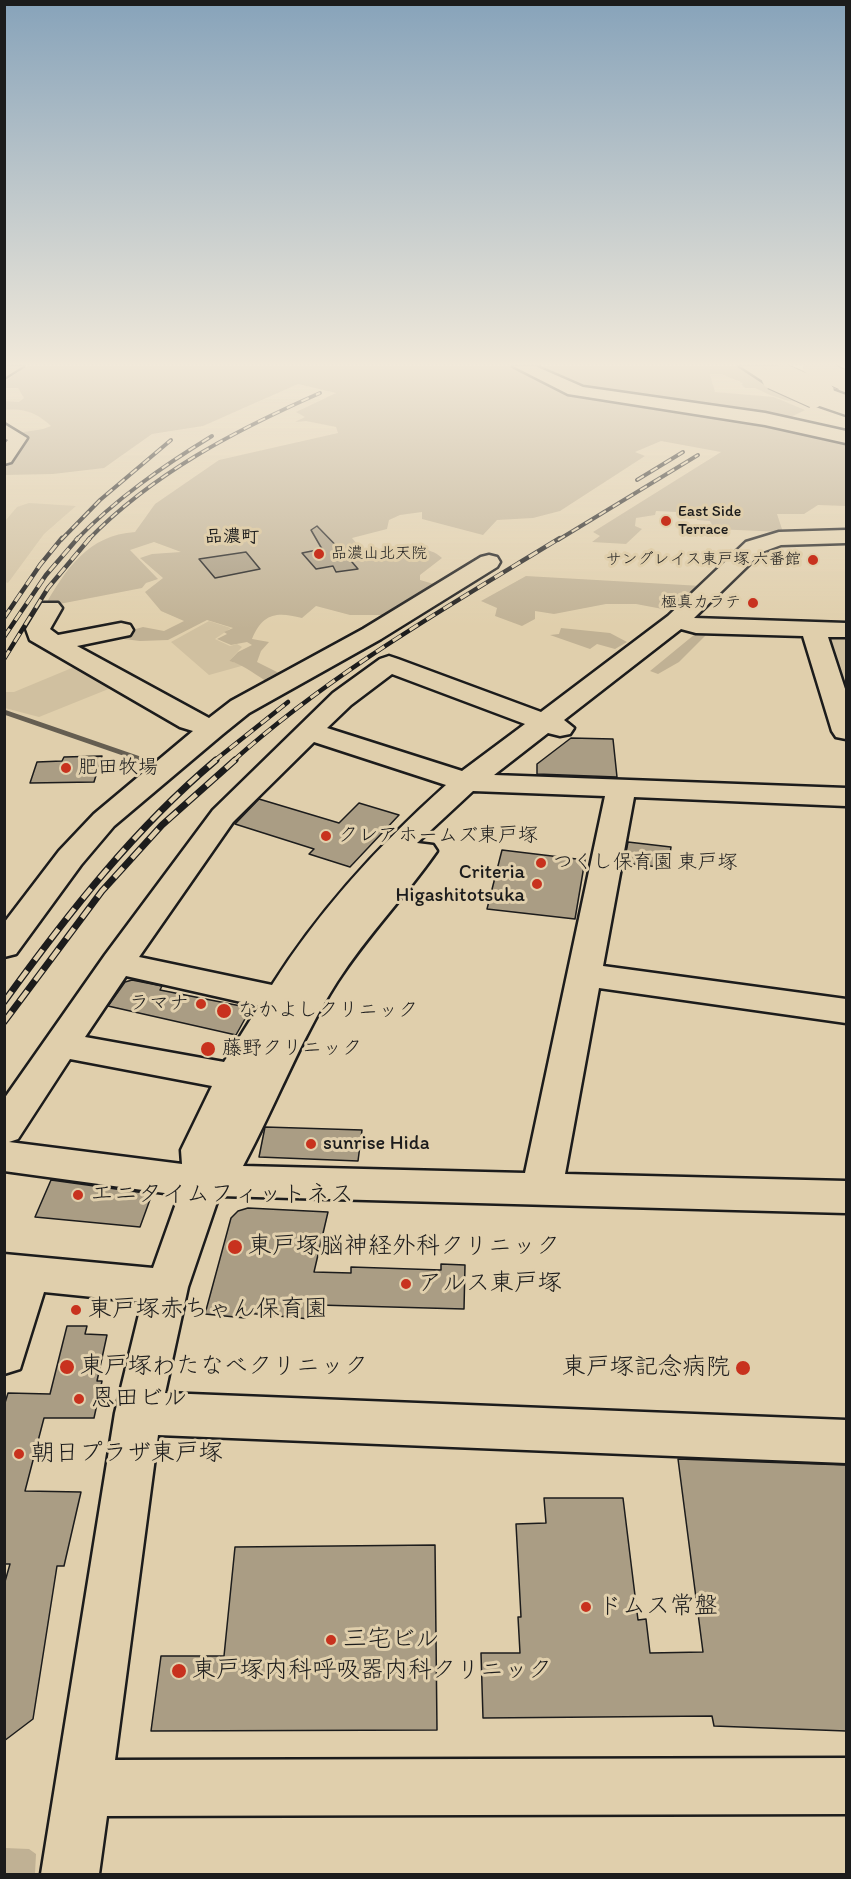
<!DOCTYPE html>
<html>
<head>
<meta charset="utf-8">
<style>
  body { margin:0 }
  #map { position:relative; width:851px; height:1879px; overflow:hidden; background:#e0cfac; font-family:Itim,sans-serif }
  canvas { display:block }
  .frame { position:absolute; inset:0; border:6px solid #1c1c1c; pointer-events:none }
</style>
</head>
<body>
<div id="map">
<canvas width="851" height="1879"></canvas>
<div class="frame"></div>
</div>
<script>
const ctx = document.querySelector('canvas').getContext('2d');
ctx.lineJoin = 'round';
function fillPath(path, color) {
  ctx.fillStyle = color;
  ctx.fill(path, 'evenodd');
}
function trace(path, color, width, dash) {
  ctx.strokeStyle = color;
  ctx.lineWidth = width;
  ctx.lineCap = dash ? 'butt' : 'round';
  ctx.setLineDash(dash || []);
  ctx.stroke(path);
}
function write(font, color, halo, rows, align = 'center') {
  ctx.font = font + ' Itim,"Klee One",sans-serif';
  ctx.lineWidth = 6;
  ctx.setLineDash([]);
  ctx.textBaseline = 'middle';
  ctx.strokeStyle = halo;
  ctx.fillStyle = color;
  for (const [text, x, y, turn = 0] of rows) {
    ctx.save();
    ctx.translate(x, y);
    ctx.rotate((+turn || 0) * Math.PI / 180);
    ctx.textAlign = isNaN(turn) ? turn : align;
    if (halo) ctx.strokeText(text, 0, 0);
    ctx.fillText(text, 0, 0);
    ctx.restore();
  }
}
fillPath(new Path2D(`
  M29,503L76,506L44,534L8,583L5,582V521L17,507Z
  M209,621L231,628L215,639L230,646L237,644L242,647L229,661L245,665L209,675L171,642Z
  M831,632H846V701L825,634Z
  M79,665L116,686L39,717L5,708V692H14Z`), '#d0c0a0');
fillPath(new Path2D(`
  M27,366H518L558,386L846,440V506L818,505L804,514H777L783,532L714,529L710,521L697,520V513L656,511L655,515L636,518L635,526L642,529L626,544L592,542L600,536L593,532L721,452L661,441L635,452L645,456L560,511L533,518L497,520L483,535L422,519V512L400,515L389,520L387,529L352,538L369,558C393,559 420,538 442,558L420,575V580L441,586L392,615H350L316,606L302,618C278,612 263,612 252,639L269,642L261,651L257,662L285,676L272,684C255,676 246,665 229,661L238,652L252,645L247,642L231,645L217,639L227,634L224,632L233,628L207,620L168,640L140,641L116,638L78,645L143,627L164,631L184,621L161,611L145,592L163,578L140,558L152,554L181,552L154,542L130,550L158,579L146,583L142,588L44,607C66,569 88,535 135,532L155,504L219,460L338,433L336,427L306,421L295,422L305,417L296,412L336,393L298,384L203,426L152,434L104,468L53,474L5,475V451L9,443L5,439C21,428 33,434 51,426C37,413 24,408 5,410L4,401L19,402L24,398L18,388H5V381Z
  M524,366H742L808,401C789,405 768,394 755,388H745L741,384L743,383L721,374H710L715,392L774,397L805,410L783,421L584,392Z
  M526,576L702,586L673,611L636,604H606L554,614L535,611V619L522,626L495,616L497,608L481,601Z
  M561,628L610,633L627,642L615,649L597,644L590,649L550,635L559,634Z
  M700,630L807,635L713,634L706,635L679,662L658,674L650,671Z
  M5,1848L29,1849L36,1854L35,1874H5Z`), '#c0b194');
trace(new Path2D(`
  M4,712L146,761`), '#655e51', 5);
trace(new Path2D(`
  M141,760L157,765`), '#655e51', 7);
const building = new Path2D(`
  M317,526L352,562L358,569L336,572L333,566L316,569L302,553L322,549L311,530Z
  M246,552L260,569L215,578L199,559Z
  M571,738L613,739L617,777L537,774V764Z
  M102,756L94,782L30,783L37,762L62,761L64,757Z
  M259,799L339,823L359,803L399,815L350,867L309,854L314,849L235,824Z
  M628,842L671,847L668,868L624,863Z
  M502,850L585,860L575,919L487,909Z
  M132,980L162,986L160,990L251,1008L236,1035L108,1006L125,982Z
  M265,1127L362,1130L358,1161L259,1157Z
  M51,1180L152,1194L140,1227L35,1217Z
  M248,1208L328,1212L314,1272L351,1273V1267L441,1270V1264L465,1265L464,1309L318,1305L316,1317H310V1319L246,1313L245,1318L205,1314L231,1218L238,1211Z
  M67,1326H87L85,1334L107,1335L97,1381H102L94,1418H44L25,1491L81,1492L64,1566H57L33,1719L4,1741V1585L10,1564H4V1406L8,1393L50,1394Z
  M678,1459L846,1465V1731L714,1726L712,1716L483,1718L481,1653H520L518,1617H521L516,1524L546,1523L544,1498H623L638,1620L646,1619L650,1653L703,1652Z
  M435,1545L437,1730L151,1731L161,1656H224L235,1547Z`);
fillPath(building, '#aa9d84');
trace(building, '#1c1c1c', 1.5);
const minor = new Path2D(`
  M4,366H23L4,378Z
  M513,366H535L583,387L765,413L846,431V443L765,425L568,394Z
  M740,366H761L781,379L778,383H766Z
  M814,393L846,404V415L808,402L805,398L808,394Z
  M4,424L27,438L11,462L4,464V445L8,440L4,438Z
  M846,530V543L781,545L762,552L694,618L846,623V637H828L846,692V739L836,737L832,731L803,636L696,633L681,629L564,720L574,728L570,734L560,736L548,733L494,775L846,788V806L634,797L603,966L846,999V1023L599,988L565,1174L846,1181V1213L219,1196L188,1287L165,1393L846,1420V1463L158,1435L115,1760L846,1758V1814L107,1816L99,1874H41L115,1413L142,1302L44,1292L20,1369L4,1374V1254L153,1268L179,1195L4,1171V1099L105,955L213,810L333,693L380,659L389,656L398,659L541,712L668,616L746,542L779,532ZM392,674L525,724L462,771L327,728L351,705ZM314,742L446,785C379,845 320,909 272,985L139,957L233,822ZM473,791L605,796L525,1173L243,1166C276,1105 300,1040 337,982C367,935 406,896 437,851L433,845L417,843ZM126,976L259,1006L224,1062L85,1037ZM70,1059L212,1086L181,1150L182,1164L9,1142L18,1139Z
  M489,555L497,557L500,562L497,567L381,639L249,713L223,734L114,826L81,865L16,954L4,957V923L59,851L94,814L193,731L180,727L30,640L26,629L42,603H58L62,608L50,629L58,635L121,623L130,625L133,630L130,635L77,646L209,718L231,701L363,629L481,557Z`);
const major = new Path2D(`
  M762,366H783L792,374L789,378H777Z
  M824,387L846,395V406L818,396L815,392L818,388Z`);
trace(minor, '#1c1c1c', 5);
trace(major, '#1c1c1c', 5);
fillPath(minor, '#e0cfac');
fillPath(major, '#e0cfac');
const railFar2 = new Path2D(`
  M637,480L683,452
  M61,540L100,500L171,440
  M76,540C117,498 163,466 212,436
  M88,540C153,473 236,430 320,393
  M558,540L698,455`);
const railFar1 = new Path2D(`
  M4,618L40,565L62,538
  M4,637L46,575L78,538
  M4,659L48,588L90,538
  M214,761L288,702
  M233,761C332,672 447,607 560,538`);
const rail = new Path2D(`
  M4,1002C67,915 134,829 216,760
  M4,1022L102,891L162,825L235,760`);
trace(railFar2, '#1c1c1c', 4);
trace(railFar1, '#1c1c1c', 4.5);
trace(rail, '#1c1c1c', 7);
trace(railFar2, '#e0cfac', 2, [8]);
trace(railFar1, '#e0cfac', 3, [10]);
trace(rail, '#e0cfac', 4.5, [13]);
const minorBridge = new Path2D(`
  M813,366L843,380
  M772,379L814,398`);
const majorBridge = new Path2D(`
  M783,374L824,392`);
trace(minorBridge, '#1c1c1c', 22, []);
trace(majorBridge, '#1c1c1c', 22, []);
trace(minorBridge, '#e0cfac', 20);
trace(majorBridge, '#e0cfac', 20);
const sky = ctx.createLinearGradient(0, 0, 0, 629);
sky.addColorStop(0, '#87a3ba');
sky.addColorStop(0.58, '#f1e9da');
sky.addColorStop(1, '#f1e9da00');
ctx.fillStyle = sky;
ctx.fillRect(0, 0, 851, 629);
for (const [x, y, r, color] of [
  [666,521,6,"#c8321e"],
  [319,554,6,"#c8321e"],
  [813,560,6,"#c8321e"],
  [753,603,6,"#c8321e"],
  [66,768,6,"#c8321e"],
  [326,836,6,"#c8321e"],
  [541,863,6,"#c8321e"],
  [537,884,6,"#c8321e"],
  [201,1004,6,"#c8321e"],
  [224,1011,8,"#c8321e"],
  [208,1049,8,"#c8321e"],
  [311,1144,6,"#c8321e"],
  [78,1195,6,"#c8321e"],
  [235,1247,8,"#c8321e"],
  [406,1284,6,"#c8321e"],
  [76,1310,6,"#c8321e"],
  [67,1367,8,"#c8321e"],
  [743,1368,8,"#c8321e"],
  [79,1399,6,"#c8321e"],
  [19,1454,6,"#c8321e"],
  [586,1607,6,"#c8321e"],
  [331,1640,6,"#c8321e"],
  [179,1671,8,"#c8321e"]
]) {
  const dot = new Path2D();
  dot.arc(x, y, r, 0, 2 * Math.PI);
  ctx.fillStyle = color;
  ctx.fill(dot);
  trace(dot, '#e0cfac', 2);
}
write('16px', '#1c1c1c', '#e0cfac', [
  ["East Side",678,512],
  ["Terrace",678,530],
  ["品濃山北天院",331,554],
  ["サングレイス東戸塚 六番館",801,560,"right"],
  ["極真カラテ",741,603,"right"]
], 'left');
write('bold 18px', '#1c1c1c', '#e0cfac', [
  ["品濃町",232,537]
]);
write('20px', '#1c1c1c', '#e0cfac', [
  ["肥田牧場",78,768],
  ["クレアホームズ東戸塚",338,836],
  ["つくし保育園 東戸塚",553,863],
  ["Criteria",525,873,"right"],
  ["Higashitotsuka",525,896,"right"],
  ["ラマナ",189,1004,"right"],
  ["なかよしクリニック",238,1011],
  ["藤野クリニック",222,1049],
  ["sunrise Hida",323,1144]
], 'left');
write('24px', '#1c1c1c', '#e0cfac', [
  ["エニタイムフィットネス",90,1195],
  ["東戸塚脳神経外科クリニック",248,1247],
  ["アルス東戸塚",418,1284],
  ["東戸塚赤ちゃん保育園",88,1310],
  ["東戸塚わたなべクリニック",80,1367],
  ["東戸塚記念病院",730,1368,"right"],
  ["恩田ビル",91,1399],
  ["朝日プラザ東戸塚",31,1454],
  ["ドムス常盤",598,1607],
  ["三宅ビル",343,1640],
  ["東戸塚内科呼吸器内科クリニック",192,1671]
], 'left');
</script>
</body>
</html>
